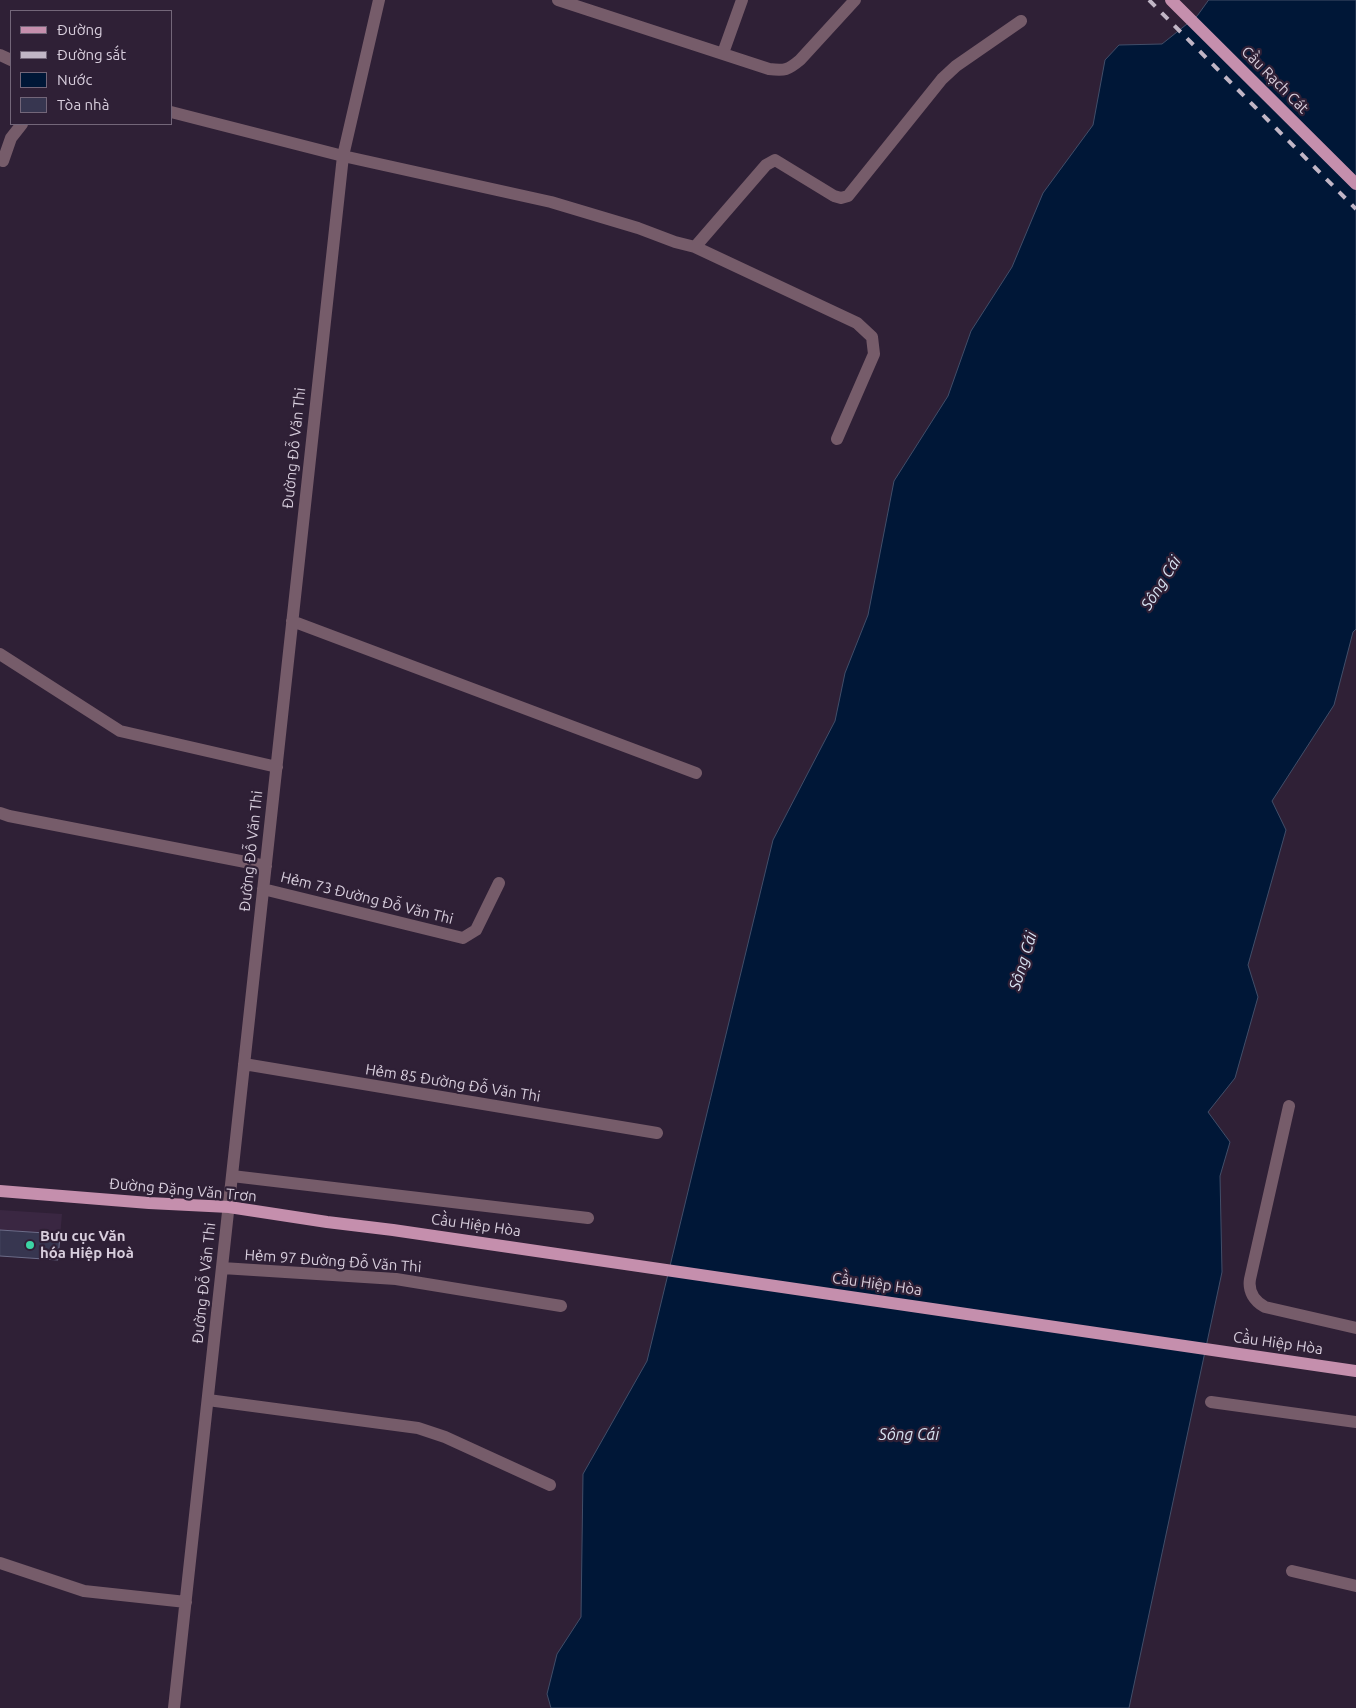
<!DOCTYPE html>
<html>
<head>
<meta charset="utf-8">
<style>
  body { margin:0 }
  #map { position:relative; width:1356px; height:1708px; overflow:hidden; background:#2f2036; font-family:Ubuntu,sans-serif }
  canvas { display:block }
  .legend { position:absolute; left:10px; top:10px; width:162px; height:115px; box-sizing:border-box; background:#2f2036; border:1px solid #736679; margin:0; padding:6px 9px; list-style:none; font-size:15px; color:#d8cedd }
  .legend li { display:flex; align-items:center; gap:10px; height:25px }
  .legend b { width:25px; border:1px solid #736679 }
</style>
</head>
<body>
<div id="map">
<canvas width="1356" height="1708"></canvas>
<ul class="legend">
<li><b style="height:6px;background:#c58fad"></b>Đường</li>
<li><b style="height:6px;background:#c1b6c6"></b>Đường sắt</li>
<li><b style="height:14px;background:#001737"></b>Nước</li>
<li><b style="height:14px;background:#373650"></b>Tòa nhà</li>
</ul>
</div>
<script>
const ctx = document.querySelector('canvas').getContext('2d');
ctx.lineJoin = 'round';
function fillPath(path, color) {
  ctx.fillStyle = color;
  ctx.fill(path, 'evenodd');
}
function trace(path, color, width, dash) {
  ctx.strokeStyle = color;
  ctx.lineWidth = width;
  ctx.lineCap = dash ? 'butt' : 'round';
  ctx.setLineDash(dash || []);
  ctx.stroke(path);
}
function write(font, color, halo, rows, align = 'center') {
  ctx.font = font + ' Ubuntu,sans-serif';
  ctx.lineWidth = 4.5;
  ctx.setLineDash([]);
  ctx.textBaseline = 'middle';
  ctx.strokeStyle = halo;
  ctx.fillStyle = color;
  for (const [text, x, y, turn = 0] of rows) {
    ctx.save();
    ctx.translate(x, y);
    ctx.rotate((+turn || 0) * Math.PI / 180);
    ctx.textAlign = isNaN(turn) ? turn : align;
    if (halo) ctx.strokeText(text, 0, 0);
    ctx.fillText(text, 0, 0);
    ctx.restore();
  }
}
fillPath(new Path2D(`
  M0,1210L62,1214L58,1260L0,1256Z`), '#3a2742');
const water = new Path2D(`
  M1209,0H1356V629L1353,632L1334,705L1272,801L1286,830L1248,965L1258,997L1235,1078L1208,1112L1230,1142L1220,1176L1222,1272L1129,1708H551L547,1694L557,1654L581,1617L583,1474L647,1361L773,840L835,721L845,673L868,615L894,481L948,396L971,331L1012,267L1043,193L1093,125L1105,60L1119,45L1162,44L1197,16Z`);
fillPath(water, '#001737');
trace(water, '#414e69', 1);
const building = new Path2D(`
  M0,1230L60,1234L58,1260L0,1256Z`);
fillPath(building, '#373650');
trace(building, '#6c6c88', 1);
trace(new Path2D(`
  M558,0L769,69C785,71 788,70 800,60L855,0
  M723,53L742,0
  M0,55L11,60
  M171,112L343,156L551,202L638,228L675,242L695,247L857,323L872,337L874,354L837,439
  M3,161L11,138L22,124
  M695,247L766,165L775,160L834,196L841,198L848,196L942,79L956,66L1021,21
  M292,621L696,773
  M0,654L120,731L277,767
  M0,813L9,816L266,866
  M263,889L463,938L476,930L499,883
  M244,1064L657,1133
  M1289,1106L1250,1279C1248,1291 1254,1301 1265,1307L1356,1328
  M232,1176L588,1218
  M222,1268L396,1279L561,1306
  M208,1400L418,1428L445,1437L550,1485
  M1211,1402L1356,1422
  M0,1563L84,1591L186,1602
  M1292,1571L1356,1586
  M174,1708L343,156L379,0`), '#765c6a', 12);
trace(new Path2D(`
  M1171,0L1356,184
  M0,1191L149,1203L229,1207L327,1222L393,1230L1356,1371`), '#c58fad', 12);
trace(new Path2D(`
  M1149,0L1356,209`), '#c1b6c6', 4, [9, 9]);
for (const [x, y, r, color] of [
  [30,1245,5,"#3cd4a4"]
]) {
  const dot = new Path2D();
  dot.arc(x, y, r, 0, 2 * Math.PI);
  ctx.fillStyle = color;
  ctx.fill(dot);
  trace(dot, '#2f2036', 2);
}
write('15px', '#d8cedd', '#2f2036', [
  ["Cầu Rạch Cát",1275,80,45],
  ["Đường Đỗ Văn Thi",294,448,-84],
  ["Đường Đỗ Văn Thi",251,851,-84],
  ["Hẻm 73 Đường Đỗ Văn Thi",367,898,14],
  ["Hẻm 85 Đường Đỗ Văn Thi",453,1083,9],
  ["Đường Đặng Văn Trơn",183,1190,5],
  ["Cầu Hiệp Hòa",476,1225,8],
  ["Hẻm 97 Đường Đỗ Văn Thi",333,1261,4],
  ["Đường Đỗ Văn Thi",204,1283,-84],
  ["Cầu Hiệp Hòa",877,1284,8],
  ["Cầu Hiệp Hòa",1278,1343,8]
]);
write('bold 15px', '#d8cedd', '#2f2036', [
  ["Bưu cục Văn",40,1236],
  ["hóa Hiệp Hoà",40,1253]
], 'left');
write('italic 16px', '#d9e4f3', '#2f2036', [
  ["Sông Cái",1161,583,-58],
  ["Sông Cái",1023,961,-73],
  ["Sông Cái",909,1435]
]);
</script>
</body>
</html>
